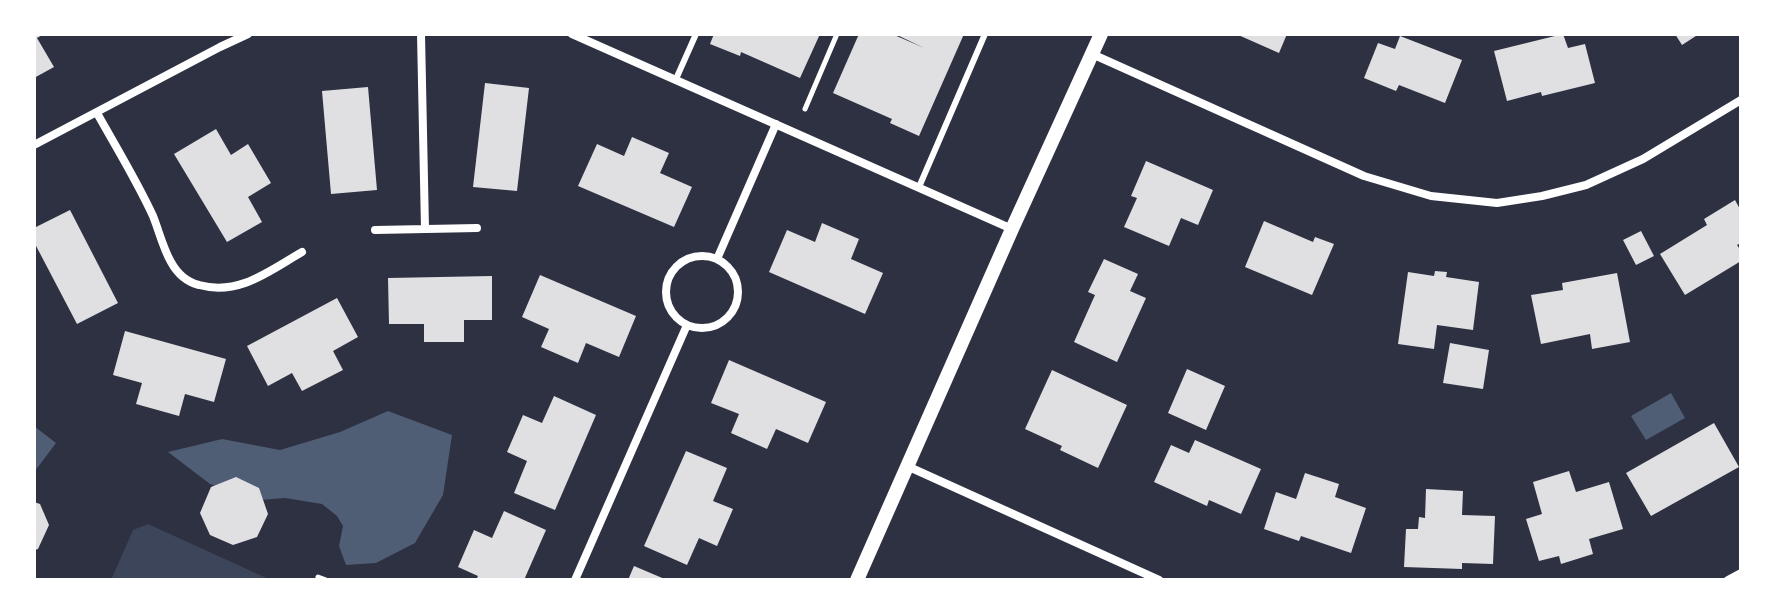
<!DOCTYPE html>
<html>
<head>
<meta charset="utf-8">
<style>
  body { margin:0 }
  #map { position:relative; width:1775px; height:614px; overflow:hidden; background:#2d3142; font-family:"Asap Condensed",sans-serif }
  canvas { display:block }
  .frame { position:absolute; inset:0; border:36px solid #fff; pointer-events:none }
</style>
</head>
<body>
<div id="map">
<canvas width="1775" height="614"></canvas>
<div class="frame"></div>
</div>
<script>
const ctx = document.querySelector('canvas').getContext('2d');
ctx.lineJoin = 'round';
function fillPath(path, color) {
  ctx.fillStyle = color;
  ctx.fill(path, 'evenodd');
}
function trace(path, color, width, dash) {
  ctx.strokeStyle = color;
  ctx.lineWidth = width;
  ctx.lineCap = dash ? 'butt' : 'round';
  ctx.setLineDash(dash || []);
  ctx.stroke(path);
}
fillPath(new Path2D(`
  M148,524L271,580H111L133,530Z`), '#3c4559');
fillPath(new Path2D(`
  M1671,393L1685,418L1646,440L1631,416Z
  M388,411L452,435L443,495L415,543L376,563L346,565L339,546L343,526L337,516L322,504L285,498L260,500L210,484L168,452L222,439L280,450L340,432Z
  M34,426L56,443L35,471H34Z`), '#4f5d75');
fillPath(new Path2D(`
  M34,34H44L37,38L54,67L34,78Z
  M714,34H820L800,78L741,52L740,56L710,44Z
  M859,34H892L924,48L895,34H964L919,136L890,123L892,119L833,93Z
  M1236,34H1287L1279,53Z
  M1563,34L1568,48L1585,44L1595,83L1542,96L1541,92L1507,101L1494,51Z
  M1675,34H1699L1682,45Z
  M1400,36L1462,60L1445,103L1399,85L1396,91L1364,78L1378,43L1395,49Z
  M485,83L529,88L517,191L473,187Z
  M368,87L377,190L331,194L322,91Z
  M216,129L231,155L248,144L271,183L248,197L262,222L227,242L174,154Z
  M632,137L669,153L660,173L692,187L674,227L578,186L597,144L624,156Z
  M1146,161L1213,190L1198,225L1181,218L1169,246L1124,227L1137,198L1131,196Z
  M1735,200L1741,211V243L1737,245L1741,251V261L1685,295L1660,254L1707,225L1704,219Z
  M70,210L118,303L77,324L34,242V228Z
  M1264,221L1313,242L1315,237L1334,244L1312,295L1245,267Z
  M822,223L859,239L851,259L883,273L865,314L769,272L787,230L815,242Z
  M1641,231L1654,256L1636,265L1623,240Z
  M1104,259L1138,274L1130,291L1146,298L1117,362L1074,342L1095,295L1088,292Z
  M1435,271L1447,272L1446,277L1479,282L1473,330L1437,325L1434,349L1398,344L1408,272L1434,276Z
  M1617,273L1630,342L1592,349L1590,334L1541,344L1531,295L1563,290L1562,283Z
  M540,275L636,316L619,357L586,343L578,363L541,347L549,329L522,317Z
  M492,276V320H464V342H424V324H389L388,278Z
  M337,298L358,337L333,351L343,370L302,391L292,373L268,386L247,346Z
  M125,331L226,359L214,402L185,394L179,416L136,404L142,383L113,375Z
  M1450,343L1489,350L1483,389L1443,383Z
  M729,360L826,402L808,443L776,429L767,449L731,433L739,414L711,403Z
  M1187,369L1225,386L1206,430L1168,413Z
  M1052,370L1127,405L1098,468L1060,450L1062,446L1025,429Z
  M554,396L596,415L555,510L514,493L527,461L507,452L523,415L542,423Z
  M1714,423L1739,467L1651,516L1626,473Z
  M1195,440L1261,469L1241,514L1209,500L1207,506L1154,482L1171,445L1189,453Z
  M686,451L727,468L713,501L733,509L717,546L699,538L687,565L644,546Z
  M1569,471L1576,492L1609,482L1623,529L1589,539L1593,554L1561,564L1559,556L1539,561L1526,519L1542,514L1533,482Z
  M1305,473L1339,484L1335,497L1366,508L1351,553L1301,536L1299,541L1264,529L1276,492L1296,499Z
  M236,477L259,488L268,514L257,537L233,545L210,535L200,513L211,487Z
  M1426,489L1463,491L1462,515L1495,516L1493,564L1462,563V569L1404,567L1406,529H1418L1419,517L1425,518Z
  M34,502L40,504L49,525L38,549L34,550Z
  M504,511L546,530L524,580H476L478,576L458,567L474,530L492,538Z
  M634,566L667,580H628Z`), '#e0e0e3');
trace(new Path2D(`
  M805,109L837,34
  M318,577L326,580`), '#fff', 5);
trace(new Path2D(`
  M676,79L696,34
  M919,187L985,34`), '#fff', 6);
trace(new Path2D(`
  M421,34L425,229
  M572,34L1012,229
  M1092,54L1364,176L1431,196L1497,203L1542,196L1586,185L1643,159L1741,100
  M97,113C116,147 137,181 153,216C159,231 163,248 171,262C177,273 187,282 199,285C239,296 269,271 302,252
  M34,145L220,47L248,34
  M375,230L477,228
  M666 292a36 36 0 1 1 72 0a36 36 0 1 1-72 0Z
  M717,259L776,124
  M907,466L1159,580
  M575,580L687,325
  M1728,580L1741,573`), '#fff', 8);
trace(new Path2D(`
  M857,580L1012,229L1101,34`), '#fff', 14);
</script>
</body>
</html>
